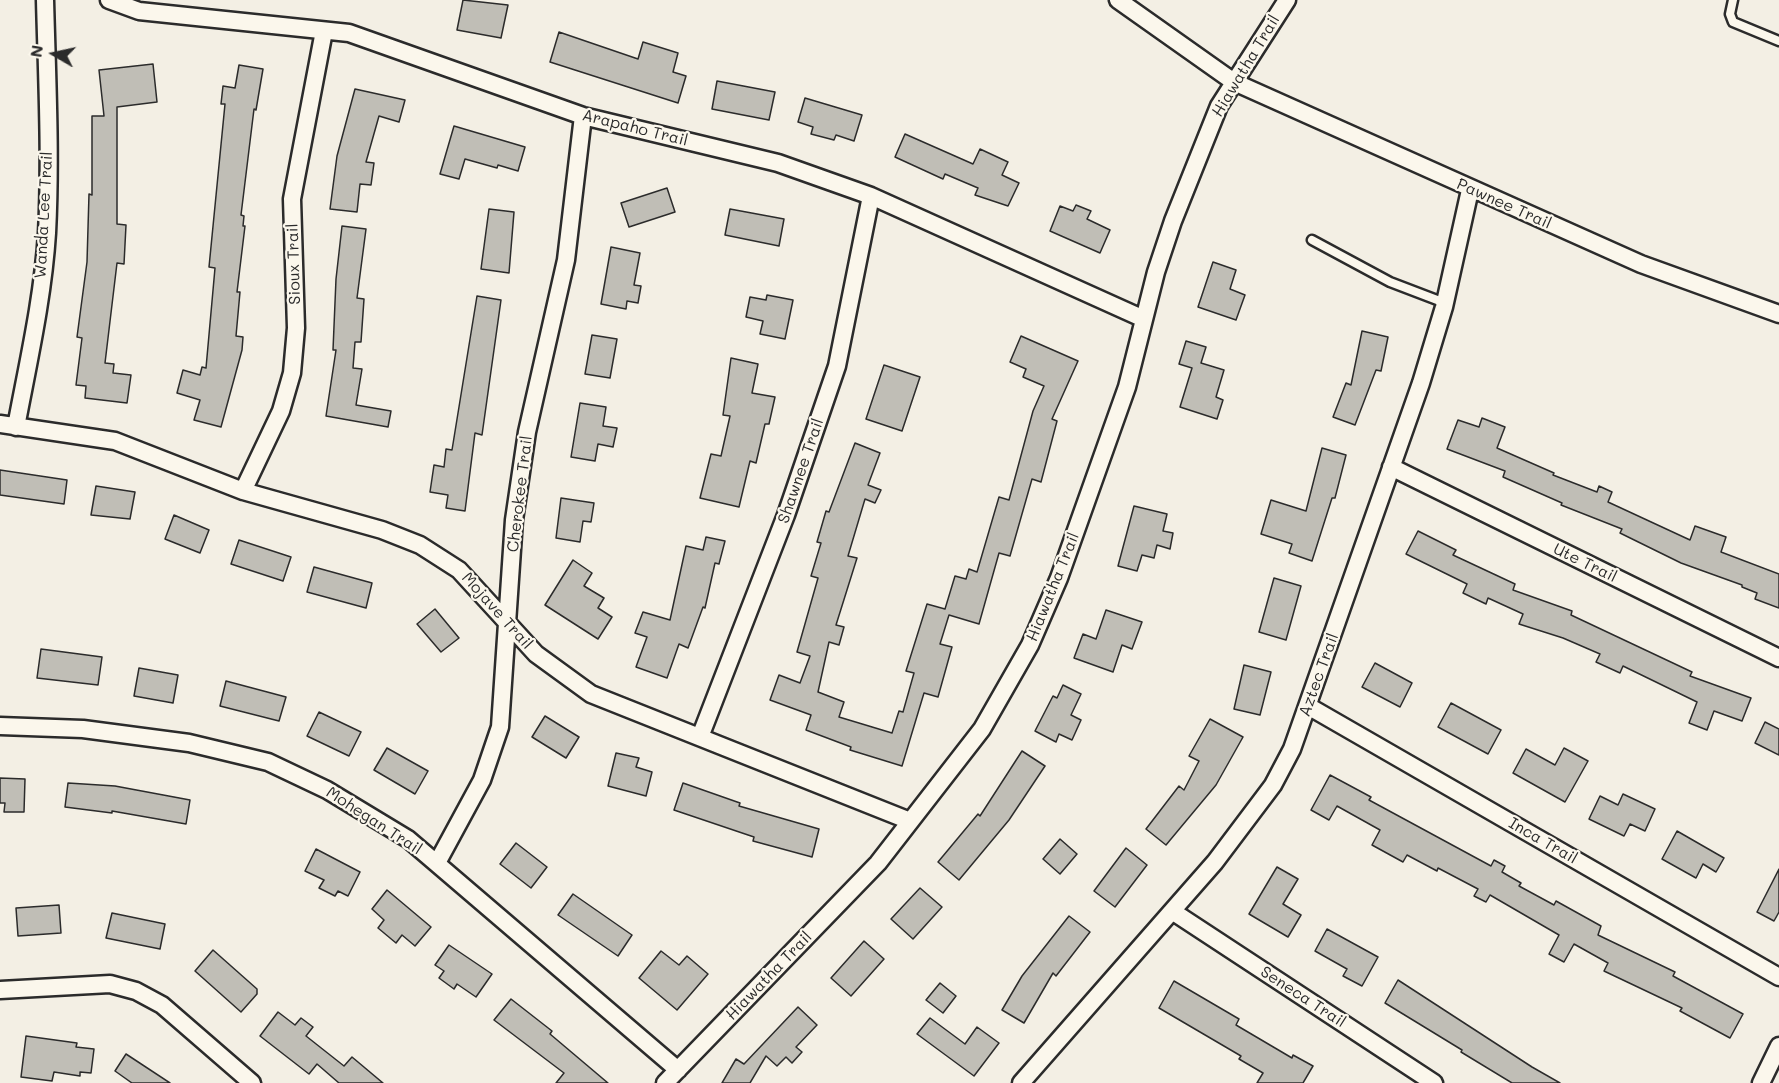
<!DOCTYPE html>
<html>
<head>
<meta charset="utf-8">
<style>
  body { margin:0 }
  #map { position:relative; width:1779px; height:1083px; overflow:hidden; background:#f3efe4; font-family:Mali,sans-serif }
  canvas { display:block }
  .north { position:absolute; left:24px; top:24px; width:60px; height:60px; -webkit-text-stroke:4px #fbf7ec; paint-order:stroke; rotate:279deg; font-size:16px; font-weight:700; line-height:24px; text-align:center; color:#2b2b2b }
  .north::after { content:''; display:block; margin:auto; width:21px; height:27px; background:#2b2b2b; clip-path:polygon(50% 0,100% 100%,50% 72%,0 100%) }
</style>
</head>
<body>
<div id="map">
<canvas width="1779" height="1083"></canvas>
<div class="north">N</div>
</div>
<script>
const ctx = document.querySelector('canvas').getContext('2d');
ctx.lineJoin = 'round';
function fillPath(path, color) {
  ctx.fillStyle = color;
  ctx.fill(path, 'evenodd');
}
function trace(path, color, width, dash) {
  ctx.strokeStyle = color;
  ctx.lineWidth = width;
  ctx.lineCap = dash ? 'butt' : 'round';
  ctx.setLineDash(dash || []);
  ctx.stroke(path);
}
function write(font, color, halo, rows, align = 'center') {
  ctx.font = font + ' Mali,sans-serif';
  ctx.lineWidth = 4.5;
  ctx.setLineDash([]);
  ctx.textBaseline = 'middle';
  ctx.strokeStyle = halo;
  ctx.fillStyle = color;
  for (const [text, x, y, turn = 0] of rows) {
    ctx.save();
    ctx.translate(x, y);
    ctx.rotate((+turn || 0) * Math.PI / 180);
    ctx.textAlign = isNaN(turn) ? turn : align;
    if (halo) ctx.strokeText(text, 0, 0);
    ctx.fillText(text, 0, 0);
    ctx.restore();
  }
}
const building = new Path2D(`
  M463,0L508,5L501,38L457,30Z
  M559,32L638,59L643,42L678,53L673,72L686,76L678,103L550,62Z
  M153,64L157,102L117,107V224L126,225L124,264L117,263L105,363L114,364L113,373L131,375L127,403L85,398L86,386L76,385L82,338L77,337L87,262L89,194L92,195V116H104L99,70Z
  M239,65L263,69L256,110L254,109L241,215L244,216L243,226H245L237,292H240L236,336L243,337L242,350L221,427L194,420L200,400L177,393L183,370L200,375L202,367L206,368L215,268L209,267L225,104H221L223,86L235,88Z
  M717,81L775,92L769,120L712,109Z
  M355,89L405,100L399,122L379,116L366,162L374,163L371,185L360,184L357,212L330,209L337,156Z
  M805,98L862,115L854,141L836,135L834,140L811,134L813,127L798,122Z
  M454,126L525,147L518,171L498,165L497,168L465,159L459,179L440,174Z
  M905,134L973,164L980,149L1008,162L1002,175L1019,183L1008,206L975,195L978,188L945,174L943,179L895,157Z
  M667,188L675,212L629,227L621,203Z
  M1076,205L1091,211L1087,219L1110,230L1100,253L1050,231L1060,206L1073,211Z
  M489,209L514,212L509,273L481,269Z
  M730,209L784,219L779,246L725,235Z
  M342,226L366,229L357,298L364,299L361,342H355L353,368L362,369L356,405L391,411L388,427L326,416L336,350H333L336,279Z
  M611,247L640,253L634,285L641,286L638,303L627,301L626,309L601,304Z
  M1213,262L1236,270L1230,289L1245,295L1236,320L1198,307Z
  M767,295L793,300L785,339L760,334L763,321L746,317L750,297L766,300Z
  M477,296L501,300L482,435L475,433L465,511L446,508L448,495L430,492L434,465L444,467L446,449L452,450Z
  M1362,331L1388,337L1381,371L1376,370L1355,425L1333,417L1346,383L1351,385Z
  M592,335L617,339L610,378L585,374Z
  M1021,336L1078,361L1052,419L1057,421L1041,482L1032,479L1010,556L999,553L979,624L949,615L940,644L952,647L938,697L924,693L902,766L850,750L851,747L806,730L811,715L770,700L779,675L800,683L810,656L797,652L818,578L811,576L821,543L817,542L826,511L829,512L855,443L880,453L868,485L881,490L875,503L865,499L848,556L857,558L836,625L844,627L839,645L829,642L818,692L844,702L839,717L892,733L899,711L903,712L914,673L906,671L927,604L945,609L955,576L966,579L969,569L977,572L999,497L1009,500L1033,411L1044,386L1023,377L1026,369L1010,362Z
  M1186,341L1206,347L1201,363L1224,370L1216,397L1223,400L1217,419L1180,407L1192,368L1179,364Z
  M731,358L758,364L752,393L775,397L769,424H765L756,463L750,461L739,507L700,498L711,454L721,456L730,416L723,415Z
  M884,365L920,377L902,431L866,419Z
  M580,403L606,407L603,426L617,428L613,447L598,444L595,461L571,457Z
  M1482,418L1505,427L1497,448L1554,473L1553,475L1597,492L1599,486L1612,492L1608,502L1690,540L1695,526L1726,537L1721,552L1779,574V608L1755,599L1757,593L1742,587V585L1681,563L1620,533L1622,529L1561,505L1562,503L1503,477L1505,471L1447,449L1458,420L1479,427Z
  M1322,448L1346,455L1335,498H1332L1312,561L1289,553L1292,544L1261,534L1271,500L1306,511Z
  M0,470L67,480L64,504L0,495Z
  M96,486L135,492L130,519L91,515Z
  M561,498L594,503L591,522L583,521L580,542L556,538Z
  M1134,506L1167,514L1163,531L1173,533L1170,549L1157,545L1154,558L1142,555L1137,571L1118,566Z
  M174,515L209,530L200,553L165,539Z
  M1418,531L1456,550L1453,555L1515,584L1513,590L1572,611L1571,615L1692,672L1690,676L1751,698L1742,721L1714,711L1707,730L1689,723L1697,702L1623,666L1620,673L1596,662L1600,654L1563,638L1519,624L1523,614L1488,598L1486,604L1463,593L1467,584L1406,554Z
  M706,537L725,541L719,564L715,563L705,608L703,607L688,648L679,644L667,678L636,667L647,637L635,633L643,612L670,620L686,546L703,550Z
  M239,540L291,557L283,581L231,564Z
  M573,560L592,573L584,586L604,598L598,608L612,617L598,639L545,605Z
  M314,567L372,583L366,608L307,592Z
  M1274,578L1301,586L1286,640L1259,632Z
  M435,609L459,638L441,652L417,624Z
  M1106,610L1142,622L1132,649L1122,645L1113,672L1074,658L1083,634L1096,639Z
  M41,649L102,657L98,685L37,678Z
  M1375,663L1412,683L1400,707L1362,687Z
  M1244,665L1271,672L1260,715L1234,709Z
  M139,668L178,675L173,703L134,696Z
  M226,681L286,697L279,721L220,706Z
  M1063,685L1081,694L1071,715L1081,720L1072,740L1059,734L1056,742L1035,731L1053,696L1057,698Z
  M1451,703L1501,730L1488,754L1438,727Z
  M319,712L361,732L349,756L307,736Z
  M545,716L579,737L566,758L532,737Z
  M1210,719L1243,737L1216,785L1166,845L1146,829L1179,786L1184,790L1199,761L1189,756Z
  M1765,722L1779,729V755L1755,743Z
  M387,748L428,771L415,794L374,770Z
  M1564,748L1588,761L1565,802L1513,773L1526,749L1555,765Z
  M1022,751L1045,766L1009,820L959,880L938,862L978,814L980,816Z
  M616,753L639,758L636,767L652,772L646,796L608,786Z
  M1330,775L1371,797L1369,800L1491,866L1494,860L1505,866L1502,872L1521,883L1519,886L1554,905L1556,901L1601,926L1598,935L1675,972L1673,976L1743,1014L1730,1038L1680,1011L1682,1008L1604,971L1608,963L1574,944L1564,962L1549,954L1559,935L1490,895L1486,902L1474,896L1478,889L1438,868L1437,871L1407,855L1403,862L1372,845L1380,830L1337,806L1329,820L1311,810Z
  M0,778L25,779L24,812H4L5,803H0Z
  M68,783L115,786L190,800L186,824L112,811V813L65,807Z
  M683,783L740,803L739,806L819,829L812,857L753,841L754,837L674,810Z
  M1623,794L1655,809L1645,831L1630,824L1624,836L1589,819L1600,796L1618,805Z
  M1677,831L1724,858L1716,872L1703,864L1696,878L1662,859Z
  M1060,839L1077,854L1060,874L1043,859Z
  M516,843L547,867L531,888L500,864Z
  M1126,848L1147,865L1115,907L1094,891Z
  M316,849L360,872L348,896L338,891L335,896L319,888L324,880L305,871Z
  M1277,867L1298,879L1283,904L1301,915L1288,937L1249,914Z
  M1779,869V912L1774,921L1757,912Z
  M920,888L942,907L913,939L891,919Z
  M387,890L431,927L415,946L402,935L396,943L378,928L384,920L372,909Z
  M573,894L632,935L618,956L558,915Z
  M59,905L61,933L18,936L16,908Z
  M112,913L165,924L160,949L106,938Z
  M1069,916L1090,932L1056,976L1053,973L1024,1023L1002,1010L1022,976Z
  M1327,929L1378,957L1362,986L1343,976L1347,969L1315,951Z
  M864,941L884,959L851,996L831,978Z
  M449,945L492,974L476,997L457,984L454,989L439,978L444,971L435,965Z
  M213,950L257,989V994L241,1012L195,971Z
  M661,951L679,965L687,956L708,974L677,1010L639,978Z
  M1398,980L1532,1067L1560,1083H1512L1461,1052L1462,1050L1385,1003Z
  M1174,981L1239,1019L1236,1025L1292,1058L1293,1055L1313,1066L1303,1083H1257L1263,1073L1239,1059L1241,1056L1159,1008Z
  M940,983L956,996L943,1013L926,1000Z
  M511,999L552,1031L550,1034L608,1083H556L564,1073L494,1020Z
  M798,1007L817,1025L796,1047L802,1052L792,1063L786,1057L777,1066L766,1056L750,1083H722L736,1059L744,1064Z
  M278,1012L295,1025L301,1018L313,1027L306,1036L344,1066L352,1057L383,1083H339L317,1064L309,1074L260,1036Z
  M930,1018L965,1044L977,1027L999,1043L974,1076L917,1034Z
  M26,1036L77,1043L76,1047L94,1049L91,1073L80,1072V1076L54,1072L52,1081L21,1077Z
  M126,1054L170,1083H132L115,1071Z`);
fillPath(building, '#c0beb6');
trace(building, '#2b2b2b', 1.5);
const service = new Path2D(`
  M1733,0L1730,14L1733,22L1779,41
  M1312,240L1390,282L1445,303`);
const minor = new Path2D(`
  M109,0L139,11L349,33L583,116L778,163L871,196L1144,319
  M1118,0L1234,82L1641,264L1779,314
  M0,424L115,441L243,491L382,530L420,545L459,570L536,654L591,694L910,821
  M16,427C28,363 43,298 47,233C51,156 47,78 45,0
  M1391,467L1779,658
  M243,491L281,411L292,373L296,328L292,199L324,31
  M1308,706L1779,977
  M0,726L83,729L189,743L268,762L327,790L408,839L678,1070
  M700,737L786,515L837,366L871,196
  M437,863L482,780L500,727L514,520L527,432L566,260L583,116
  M1172,911L1434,1083
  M0,990L110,984L136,991L162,1005L252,1083
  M665,1083L878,863L982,729L1030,645L1059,578L1127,387L1156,272L1173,221L1219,106L1287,0
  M1021,1083L1215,862L1273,785L1292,749L1421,383L1444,307L1470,190
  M1761,1083L1779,1046`);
trace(service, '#2b2b2b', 13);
trace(minor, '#2b2b2b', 21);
trace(service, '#fbf7ec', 8);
trace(minor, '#fbf7ec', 16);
write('16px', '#2b2b2b', '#fbf7ec', [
  ["Hiawatha Trail",1246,66,-59],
  ["Arapaho Trail",635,128,14],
  ["Pawnee Trail",1504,204,24],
  ["Wanda Lee Trail",44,215,-87],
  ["Sioux Trail",294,264,-92],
  ["Shawnee Trail",801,471,-71],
  ["Cherokee Trail",520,494,-83],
  ["Ute Trail",1585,563,26],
  ["Hiawatha Trail",1053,587,-68],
  ["Mojave Trail",497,611,48],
  ["Aztec Trail",1319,675,-70],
  ["Mohegan Trail",374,821,33],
  ["Inca Trail",1543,841,30],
  ["Hiawatha Trail",769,976,-46],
  ["Seneca Trail",1303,997,33]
]);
</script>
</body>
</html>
